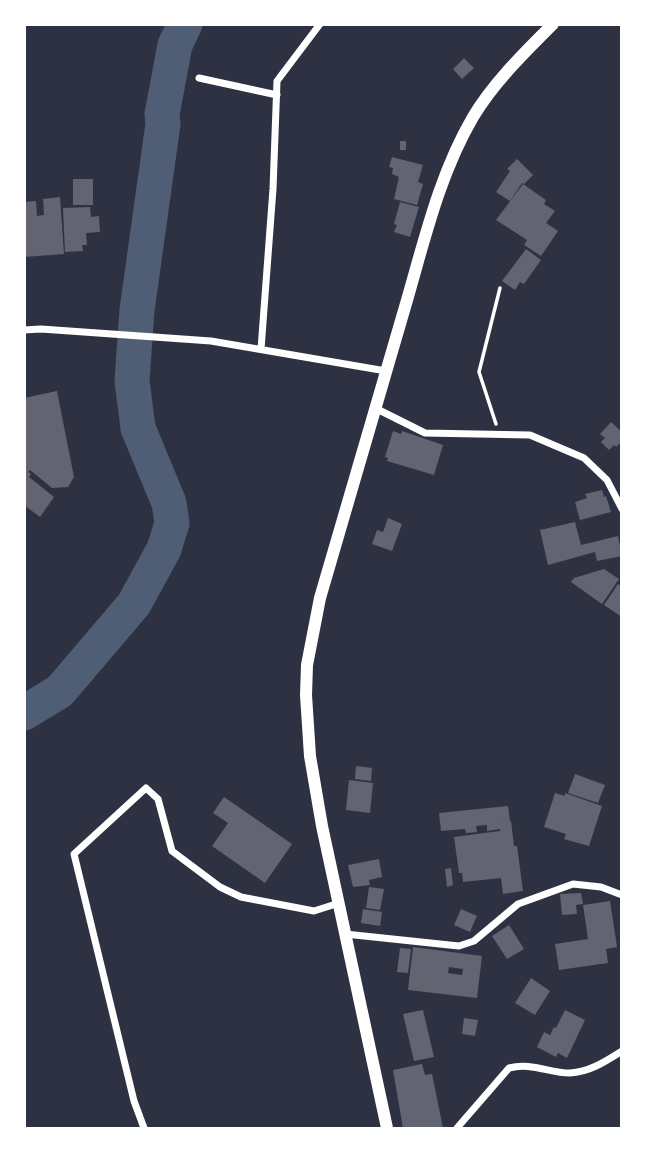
<!DOCTYPE html>
<html>
<head>
<meta charset="utf-8">
<style>
  body { margin:0 }
  #map { position:relative; width:646px; height:1153px; overflow:hidden; background:#2d3142; font-family:"Noto Sans",sans-serif }
  canvas { display:block }
  .frame { position:absolute; inset:0; border:26px solid #fff; pointer-events:none }
</style>
</head>
<body>
<div id="map">
<canvas width="646" height="1153"></canvas>
<div class="frame"></div>
</div>
<script>
const ctx = document.querySelector('canvas').getContext('2d');
ctx.lineJoin = 'round';
function trace(path, color, width, dash) {
  ctx.strokeStyle = color;
  ctx.lineWidth = width;
  ctx.lineCap = dash ? 'butt' : 'round';
  ctx.setLineDash(dash || []);
  ctx.stroke(path);
}
function fillPath(path, color) {
  ctx.fillStyle = color;
  ctx.fill(path, 'evenodd');
}
trace(new Path2D(`
  M24,713L60,691L134,604L164,549L172,523L169,503L138,428L132,381L137,310L163,124L162,114L175,45L185,24`), '#4f5d75', 35);
fillPath(new Path2D(`
  M464,58L474,68L462,79L453,69Z
  M400,141H406V150H400Z
  M392,157L423,165L418,182L423,184L417,205L394,199L399,177L392,174L393,168L389,167Z
  M517,159L533,175L524,184L522,183L510,201L496,192L510,171L507,169Z
  M73,179H93V205H73Z
  M523,184L546,200L544,204L555,211L546,223L558,231L541,256L524,245L527,240L496,220Z
  M60,197L64,254L24,257V202L36,201L37,216L44,215L43,199Z
  M400,202L419,207L410,237L394,232L397,225L394,224Z
  M90,207L91,217L99,216L100,232L86,233L87,245H82L83,251L65,252L63,208Z
  M526,249L541,260L524,284L520,282L515,290L502,281Z
  M57,391L74,477L68,487L52,488L30,470L28,472L31,474L29,477L54,497L40,517L24,505V398Z
  M611,422L622,432V441L616,447L614,445L609,450L601,442L605,438L600,434Z
  M393,431L401,434L402,431L443,445L434,475L387,461L388,458L385,457Z
  M602,490L604,497L606,496L611,512L580,520L575,502L587,498L585,494Z
  M388,518L402,524L392,551L372,544L377,530L383,532Z
  M575,522L581,545L618,536L622,556L597,561L595,552L548,565L540,530Z
  M604,569L619,579L602,604L571,582L574,578Z
  M618,584L622,587V617L604,605Z
  M356,766L372,768L371,781L355,779Z
  M575,774L605,785L598,803L568,793Z
  M349,780L373,783L370,813L346,810Z
  M555,793L565,796V793L602,806L589,846L564,839L566,834L544,827Z
  M224,797L292,844L265,883L212,846L228,823L213,813Z
  M508,806L510,821L498,823L511,821L514,846H517L523,891L503,894L501,878L463,882L462,873H459L454,837L500,831V829L487,831V825L476,826L477,832L466,833L465,829L441,831L439,813Z
  M379,859L382,877L369,880L370,885L353,887L348,865Z
  M451,868L453,885L447,887L445,869Z
  M369,887L384,889L380,910L366,908Z
  M581,893L583,904L576,905L577,914L562,915L560,894Z
  M610,901L617,947L606,949L608,963L559,970L555,944L588,939L583,905Z
  M363,909L382,912L380,926L361,923Z
  M461,909L477,916L470,932L454,925Z
  M509,925L524,949L507,959L492,936Z
  M413,947L482,956L477,998L408,990ZM449,967L463,969L462,975L448,973Z
  M400,948L411,949L408,973L397,972Z
  M531,978L550,991L535,1015L515,1003Z
  M423,1010L434,1057L414,1061L403,1014Z
  M565,1010L585,1020L567,1058L558,1053L556,1057L537,1047L544,1032L550,1035L554,1027L556,1028Z
  M464,1018L478,1020L475,1036L462,1034Z
  M422,1064L425,1075L432,1074L443,1128H403L393,1070Z`), '#626471');
trace(new Path2D(`
  M496,424L479,372L500,288`), '#fff', 3.5);
trace(new Path2D(`
  M199,78L277,95
  M24,330L41,329L211,341L386,371
  M261,349L273,189L277,81L320,24
  M375,408L425,433L530,435L584,458L607,480L622,509
  M345,934L459,946L474,941L518,904L573,884L601,887L622,895
  M144,1128L134,1101L74,854L146,788L158,799L172,851L220,887L241,897L314,911L339,903
  M457,1128L509,1068C531,1062 549,1073 570,1073C590,1072 606,1061 622,1051`), '#fff', 7);
trace(new Path2D(`
  M387,1128L322,826L310,756L306,695L307,665L320,598C348,501 376,404 405,307C424,242 439,175 473,117C494,82 525,52 553,24`), '#fff', 12);
</script>
</body>
</html>
